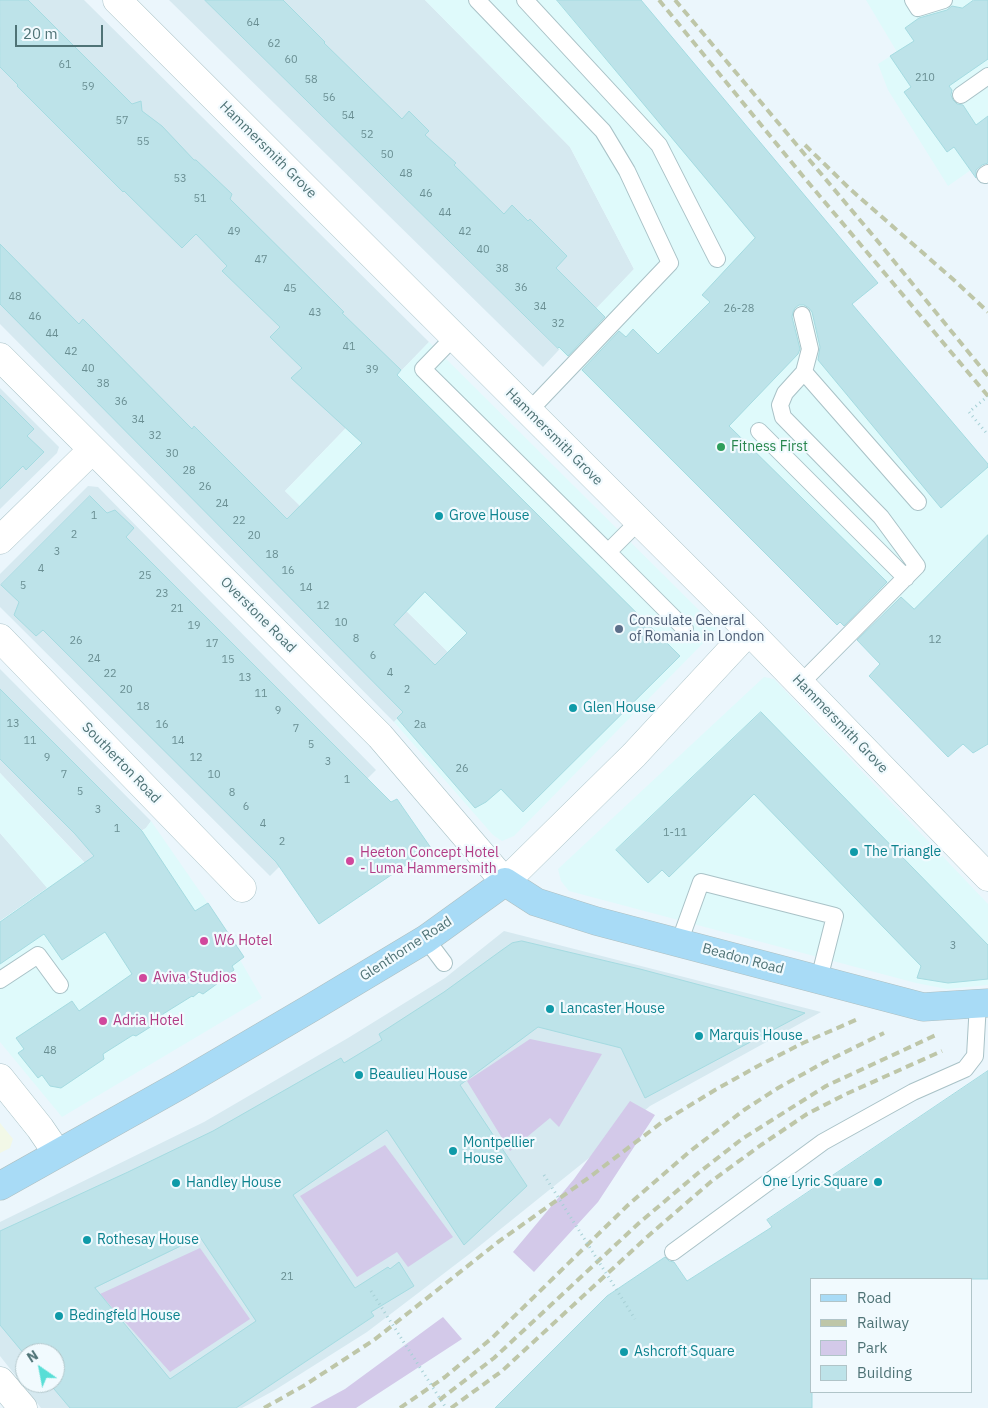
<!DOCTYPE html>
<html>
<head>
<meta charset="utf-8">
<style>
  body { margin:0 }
  #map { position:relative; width:988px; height:1408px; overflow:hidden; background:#ebf6fc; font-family:"IBM Plex Sans",sans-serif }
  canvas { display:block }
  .legend { position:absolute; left:810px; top:1278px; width:162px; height:115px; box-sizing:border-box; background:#f1fafe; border:1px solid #b0c4c8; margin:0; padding:6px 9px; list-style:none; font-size:15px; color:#4f7376 }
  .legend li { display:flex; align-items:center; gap:10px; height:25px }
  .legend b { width:25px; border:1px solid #b0c4c8 }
  .north { position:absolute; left:15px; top:1343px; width:50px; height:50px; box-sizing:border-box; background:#f1fafe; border:1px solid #b0c4c8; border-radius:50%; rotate:327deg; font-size:14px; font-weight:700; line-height:20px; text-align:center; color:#4f7376 }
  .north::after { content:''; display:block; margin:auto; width:18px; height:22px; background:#58ded6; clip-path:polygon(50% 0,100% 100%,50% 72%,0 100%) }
  .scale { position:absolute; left:15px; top:25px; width:88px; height:22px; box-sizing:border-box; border:2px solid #4f7376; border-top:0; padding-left:6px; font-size:15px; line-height:18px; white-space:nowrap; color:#4f7376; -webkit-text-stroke:4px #f1fafe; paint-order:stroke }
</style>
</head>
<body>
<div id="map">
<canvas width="988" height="1408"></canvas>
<ul class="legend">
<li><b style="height:6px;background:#a8dbf6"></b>Road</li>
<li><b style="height:6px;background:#bec6a8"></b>Railway</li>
<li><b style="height:14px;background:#d3c9e9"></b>Park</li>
<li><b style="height:14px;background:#bde3e9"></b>Building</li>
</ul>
<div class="north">N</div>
<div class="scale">20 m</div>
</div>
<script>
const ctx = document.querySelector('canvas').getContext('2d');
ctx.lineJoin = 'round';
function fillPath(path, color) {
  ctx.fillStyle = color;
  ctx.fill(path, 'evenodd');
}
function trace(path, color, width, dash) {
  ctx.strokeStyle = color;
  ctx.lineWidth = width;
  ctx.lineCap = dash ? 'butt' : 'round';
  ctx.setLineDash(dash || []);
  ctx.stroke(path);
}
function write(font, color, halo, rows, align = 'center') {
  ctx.font = font + ' "IBM Plex Sans",sans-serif';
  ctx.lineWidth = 4.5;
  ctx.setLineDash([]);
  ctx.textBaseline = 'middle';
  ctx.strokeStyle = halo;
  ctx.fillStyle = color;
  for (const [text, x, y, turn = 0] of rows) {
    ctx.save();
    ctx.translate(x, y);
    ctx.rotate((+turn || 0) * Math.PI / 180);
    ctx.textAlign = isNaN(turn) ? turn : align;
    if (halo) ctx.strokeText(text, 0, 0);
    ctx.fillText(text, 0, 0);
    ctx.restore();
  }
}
fillPath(new Path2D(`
  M0,0H84L429,342L285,491L456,660L394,722L0,324Z
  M169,0H425L570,147L634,269L543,367Z
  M0,388L59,447L57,453L0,509Z
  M88,486L98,487L376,770L270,876L0,607V574Z
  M0,669L151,821L146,828L88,866L0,773Z
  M0,833L48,888L0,921Z
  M504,931L821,1012L650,1106L594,1154L472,1252L367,1332L275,1390L242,1408H41L0,1356V1222L204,1122L348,1038L445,978ZM25,1353H55V1383H25Z`), '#d6e9f0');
fillPath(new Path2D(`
  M425,0H641L878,283L852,304L988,464V744L973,753L963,744L948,757L869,676L880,664L870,653L896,627L865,598L837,625L558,348L634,269L570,147Z
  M866,0H988V158L948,186L888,90L878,64L897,52Z
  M429,342L717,628L712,634L514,836L502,841L493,835L394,722L456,660L285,491Z
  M764,677L774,679L988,904V985L947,989L916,983L569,891L561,881L558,869Z
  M0,773L87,866L146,828L151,821L205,899L262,998L62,1117L0,1042V921L47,888L0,833Z`), '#dffafb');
fillPath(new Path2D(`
  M0,1123L13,1139L10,1148L0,1153Z`), '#f2f8e7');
fillPath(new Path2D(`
  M530,1039L602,1054L559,1127L550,1118L510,1151L467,1081Z
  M630,1101L655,1115L598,1202L534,1272L513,1252L574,1179Z
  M385,1145L453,1237L408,1267L397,1252L357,1277L300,1196Z
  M200,1248L250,1319L170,1372L100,1294Z
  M443,1317L462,1339L356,1408H310L345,1389Z`), '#d3c9e9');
const building = new Path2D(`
  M0,0H28L132,104L141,101L142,111L162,126L194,160H196L232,194L230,199L344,312L342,313L401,370L397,375L680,656L523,812L501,789L486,802L475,808L397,718L403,712L0,304V244L79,324L83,319L192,429L194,426L287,519L362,443L291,378L302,368L270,337L280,327L222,271L227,266L196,234L182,248L124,191L123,192L17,86L18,85L0,67ZM425,592L467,633L435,665L394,625Z
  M205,0H283L325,42L324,43L402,119L409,111L429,131L425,135L456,163L454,165L504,214L512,205L528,221L530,219L567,256L556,268L605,317L568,356L559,347L558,348Z
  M557,0H641L878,283L852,304L988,464V467L941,508L818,360L820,347L812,312L809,308L804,305H799L795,308L793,312L792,317L800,349L798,354L729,426L887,582L844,626L840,622L837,625L582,370L619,331L626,337L633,329L658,354L710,302L702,295L755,238Z
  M974,0H988V59L949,86L952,90L951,95L953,100L957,104L963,105L976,125L988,116V163L982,165L976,170V178L954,147L947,152L904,92L911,87L890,56L914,41L905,28L919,18L947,10L952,6L962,8Z
  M0,395L34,429L27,436L44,452L26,470L23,466L0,489Z
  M90,496L107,513L115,510L134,528L126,537L391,802L397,799L431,848L319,924L276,862L43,630L36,636L14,615L19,602L1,585Z
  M988,535V744L973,753L963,744L948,757L869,676L880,664L857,640L901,597L914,609Z
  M0,689L142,831L195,911L208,903L244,957L232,966L234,970L229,974V975L203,994L199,992L193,997L192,996L163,1014V1019L136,1036L133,1035L103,1054L104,1059L61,1088L50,1086L42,1075L38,1078L18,1053L24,1049L16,1038L72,1001L79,1011L132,974L105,932L62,960L44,934L0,964V922L94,856L75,834L0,759Z
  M761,712L988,945V979L948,983L917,978L921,966L754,794L669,877L662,870L648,883L616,850Z
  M522,941L640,969L805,1013L645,1098L621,1048L538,1027L460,1085L527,1186L464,1245L387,1130L293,1195L355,1288L388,1267L390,1269L399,1262L414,1286L371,1312L374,1316L236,1408H70L49,1383H55V1353H25V1355L0,1325V1231L128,1172L213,1131L341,1058L344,1063L382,1040L379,1034L444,992L502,950L512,943ZM200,1237L256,1321L170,1379L95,1288Z
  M988,1071V1279H812V1408H495L607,1296L665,1257L669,1261L674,1262L687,1281L772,1227L767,1220Z`);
fillPath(building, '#bde3e9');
trace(building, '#a5dbe1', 1);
const service = new Path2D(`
  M477,0L603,131L627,171L670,263L529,411
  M525,0L659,145L717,259
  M913,0L918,8L944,0
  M961,95L988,76
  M985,175L988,173
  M454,337L423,369L608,552L639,521
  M804,372L918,502
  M759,431L906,578
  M608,552L685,629
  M800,684L917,566L881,517L783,417L780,405L785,393L804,372L810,349L802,315
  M426,939L444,963
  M679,943L701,882L835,916L819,979
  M0,980L38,955L60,985
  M673,1252L823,1142L913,1092L965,1069L975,1056L978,1003`);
const minor = new Path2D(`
  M117,0L749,631L988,877
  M0,357L380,736L505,882L634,755L749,631
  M0,540L92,450
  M0,638L242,888
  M0,1078L40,1128L57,1153
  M0,1381L23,1408`);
const primary = new Path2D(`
  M0,1186L180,1085L311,1008L426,939L505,882L536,902L596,921L923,1007L988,1003`);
trace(service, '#a9c2c7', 18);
trace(minor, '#a9c2c7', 29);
trace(primary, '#aebfc0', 29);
trace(new Path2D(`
  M988,396L969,412L988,435`), '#a6d0d5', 3, [1, 4]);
trace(service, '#fff', 16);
trace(minor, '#fff', 28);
trace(primary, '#a8dbf6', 28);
trace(new Path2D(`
  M659,0L802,175L988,396
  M675,0L875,238L988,376
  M805,145L850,189L955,281L988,312
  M264,1408L305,1385L374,1340L498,1242L591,1176L661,1123L715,1090L758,1066L803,1043L858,1019
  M400,1408L445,1377L492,1338L627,1206L689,1152L744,1110L778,1088L823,1063L884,1033
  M429,1408L494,1358L639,1223L697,1174L742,1139L826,1086L936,1035
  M451,1408L502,1371L647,1237L713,1180L761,1145L807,1114L846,1094L942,1051`), '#bec6a8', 4, [8, 5]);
trace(new Path2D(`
  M544,1175L635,1319
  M371,1291L446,1408`), '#a6d0d5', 3, [1, 4]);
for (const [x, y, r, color] of [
  [721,447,5,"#2e9e5b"],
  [439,516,5,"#0f9aa8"],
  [619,629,5,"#5c6f8a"],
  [573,708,5,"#0f9aa8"],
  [854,852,5,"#0f9aa8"],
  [350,861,5,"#d1479c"],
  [204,941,5,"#d1479c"],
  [143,978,5,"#d1479c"],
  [550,1009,5,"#0f9aa8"],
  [103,1021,5,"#d1479c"],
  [699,1036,5,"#0f9aa8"],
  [359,1075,5,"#0f9aa8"],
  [453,1151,5,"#0f9aa8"],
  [878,1182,5,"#0f9aa8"],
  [176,1183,5,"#0f9aa8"],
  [87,1240,5,"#0f9aa8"],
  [59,1316,5,"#0f9aa8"],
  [624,1352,5,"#0f9aa8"]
]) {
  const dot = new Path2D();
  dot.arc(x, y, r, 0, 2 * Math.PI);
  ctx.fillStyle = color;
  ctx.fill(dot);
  trace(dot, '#f1fafe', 2);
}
write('11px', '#6a8f93', null, [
  ["64",253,23],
  ["62",274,44],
  ["60",291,60],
  ["61",65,65],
  ["210",925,78],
  ["58",311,80],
  ["59",88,87],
  ["56",329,98],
  ["54",348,116],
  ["57",122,121],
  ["52",367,135],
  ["55",143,142],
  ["50",387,155],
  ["48",406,174],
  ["53",180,179],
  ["46",426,194],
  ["51",200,199],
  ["44",445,213],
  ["49",234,232],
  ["42",465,232],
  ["40",483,250],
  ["47",261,260],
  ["38",502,269],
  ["36",521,288],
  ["45",290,289],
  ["48",15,297],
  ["34",540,307],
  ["26-28",739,309],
  ["43",315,313],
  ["46",35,317],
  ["32",558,324],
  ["44",52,334],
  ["41",349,347],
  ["42",71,352],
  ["40",88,369],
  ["39",372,370],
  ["38",103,384],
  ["36",121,402],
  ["34",138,420],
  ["32",155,436],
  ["30",172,454],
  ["28",189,471],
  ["26",205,487],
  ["24",222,504],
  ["1",94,516],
  ["22",239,521],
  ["2",74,535],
  ["20",254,536],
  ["3",57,552],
  ["18",272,555],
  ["4",41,569],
  ["16",288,571],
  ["25",145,576],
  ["5",23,586],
  ["14",306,588],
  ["23",162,594],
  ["12",323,606],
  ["21",177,609],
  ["10",341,623],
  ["19",194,626],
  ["8",356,639],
  ["12",935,640],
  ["26",76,641],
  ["17",212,644],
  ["6",373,656],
  ["24",94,659],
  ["15",228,660],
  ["4",390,673],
  ["22",110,674],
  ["13",245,678],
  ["20",126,690],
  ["2",407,690],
  ["11",261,694],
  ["18",143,707],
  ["9",278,711],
  ["13",13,724],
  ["16",162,725],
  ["2a",420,725],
  ["7",296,729],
  ["11",30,741],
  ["14",178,741],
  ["5",311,745],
  ["9",47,758],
  ["12",196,758],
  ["3",328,762],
  ["26",462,769],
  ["7",64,775],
  ["10",214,775],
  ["1",347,780],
  ["5",80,792],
  ["8",232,793],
  ["6",246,807],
  ["3",98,810],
  ["4",263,824],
  ["1",117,829],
  ["1-11",675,833],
  ["2",282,842],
  ["3",953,946],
  ["48",50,1051],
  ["21",287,1277]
]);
write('14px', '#4f7376', '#f1fafe', [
  ["Hammersmith Grove",268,150,45],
  ["Hammersmith Grove",554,437,45],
  ["Overstone Road",258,615,45],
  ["Hammersmith Grove",840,724,46],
  ["Southerton Road",121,763,46],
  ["Glenthorne Road",406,949,-33],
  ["Beadon Road",743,959,15]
]);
write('14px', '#27864d', '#f1fafe', [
  ["Fitness First",731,447]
], 'left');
write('14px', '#0d838f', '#f1fafe', [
  ["Grove House",449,516],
  ["Glen House",583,708],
  ["The Triangle",864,852],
  ["Lancaster House",560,1009],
  ["Marquis House",709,1036],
  ["Beaulieu House",369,1075],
  ["Montpellier",463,1143],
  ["House",463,1159],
  ["One Lyric Square",868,1182,"right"],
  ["Handley House",186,1183],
  ["Rothesay House",97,1240],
  ["Bedingfeld House",69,1316],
  ["Ashcroft Square",634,1352]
], 'left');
write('14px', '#4e5e75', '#f1fafe', [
  ["Consulate General",629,621],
  ["of Romania in London",629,637]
], 'left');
write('14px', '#b23c85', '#f1fafe', [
  ["Heeton Concept Hotel",360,853],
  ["- Luma Hammersmith",360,869],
  ["W6 Hotel",214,941],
  ["Aviva Studios",153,978],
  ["Adria Hotel",113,1021]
], 'left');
</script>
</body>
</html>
